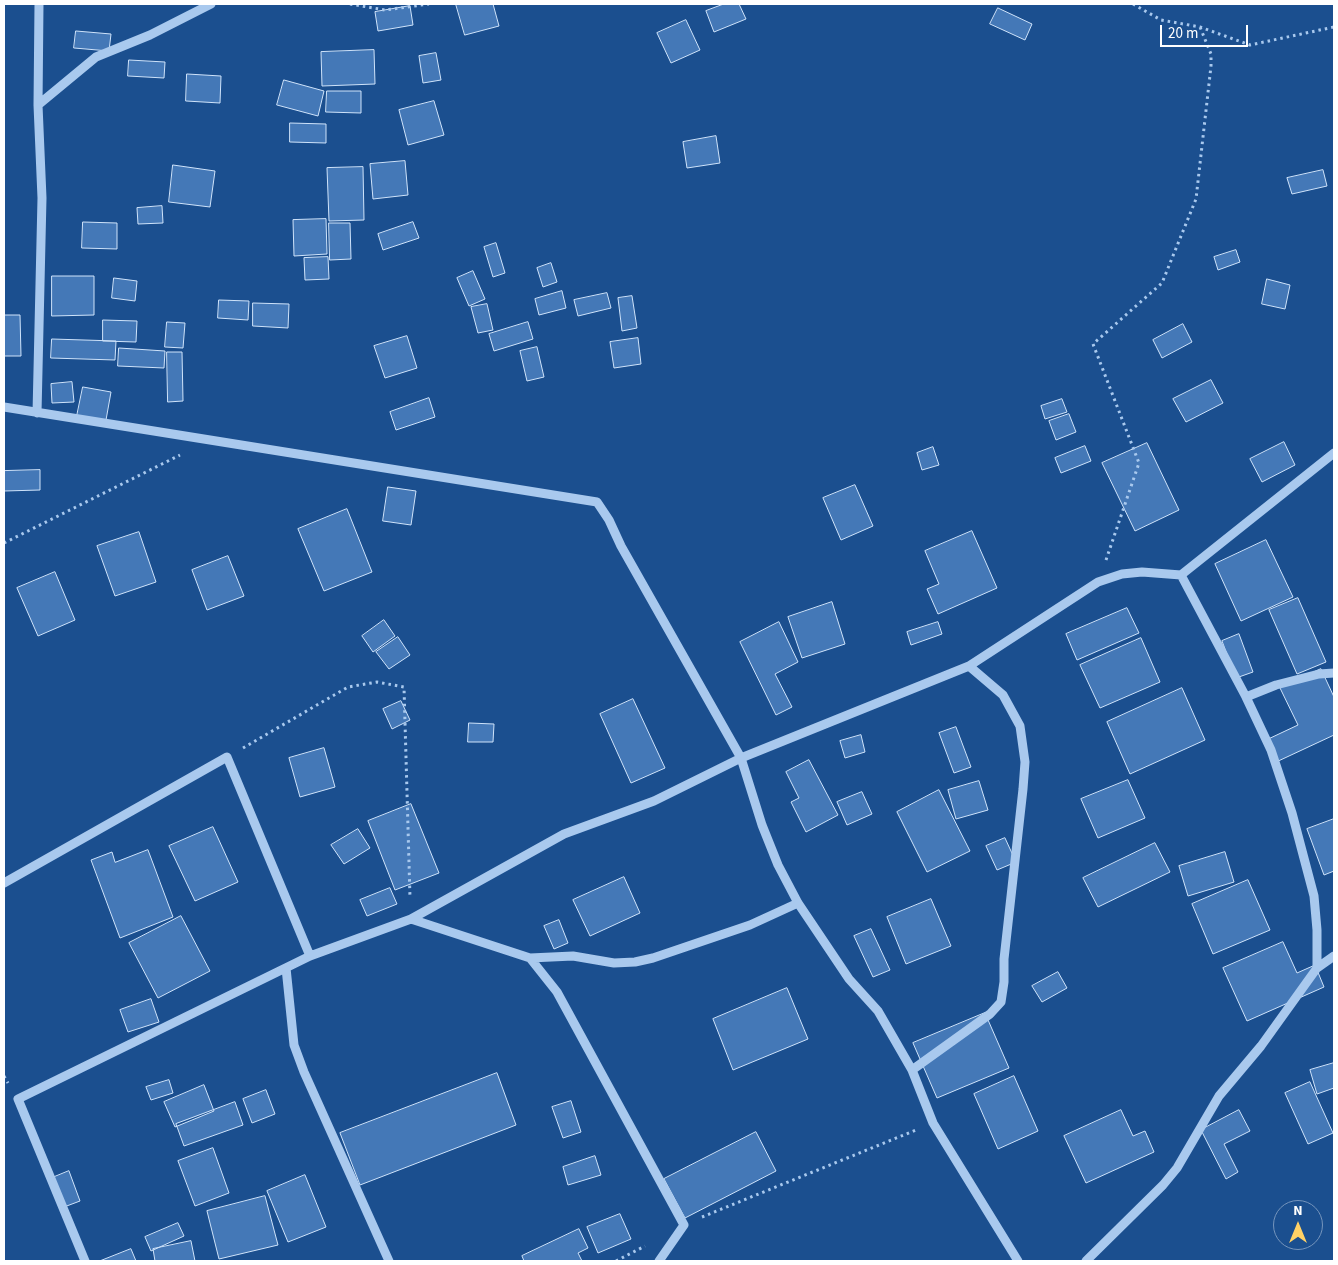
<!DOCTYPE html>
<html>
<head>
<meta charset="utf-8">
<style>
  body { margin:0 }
  #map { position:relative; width:1338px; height:1265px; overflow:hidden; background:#1b4f8f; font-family:"Source Sans 3",sans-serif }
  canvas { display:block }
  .frame { position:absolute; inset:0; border:5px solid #fff; pointer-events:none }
  .north { position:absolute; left:1273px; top:1200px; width:50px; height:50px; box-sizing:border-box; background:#1b4f8f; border:1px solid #7695bc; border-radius:50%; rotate:0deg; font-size:14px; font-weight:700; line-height:20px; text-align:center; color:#fff }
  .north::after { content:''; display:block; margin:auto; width:18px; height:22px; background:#ffd166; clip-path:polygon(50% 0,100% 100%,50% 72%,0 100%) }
  .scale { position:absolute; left:1160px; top:25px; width:88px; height:22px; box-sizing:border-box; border:2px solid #fff; border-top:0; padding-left:6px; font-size:15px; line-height:18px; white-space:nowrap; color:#fff; -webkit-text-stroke:4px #1b4f8f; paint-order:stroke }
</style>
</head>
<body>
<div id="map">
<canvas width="1338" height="1265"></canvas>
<div class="frame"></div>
<div class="north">N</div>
<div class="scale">20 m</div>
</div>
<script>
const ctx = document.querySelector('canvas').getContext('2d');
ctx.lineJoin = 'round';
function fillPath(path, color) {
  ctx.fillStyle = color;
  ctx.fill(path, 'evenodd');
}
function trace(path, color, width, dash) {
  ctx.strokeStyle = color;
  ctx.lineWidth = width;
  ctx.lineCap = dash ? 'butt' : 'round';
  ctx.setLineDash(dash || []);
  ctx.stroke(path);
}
const building = new Path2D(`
  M456,4H493L499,26L465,35Z
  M724,4H739L746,19L714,32L706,11Z
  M410,6L413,25L378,31L375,12Z
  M998,8L1032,24L1025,40L990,24Z
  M686,20L700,50L671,63L657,33Z
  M76,31L111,34L109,51L74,48Z
  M374,50L375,84L322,86L321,52Z
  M436,53L441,80L423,83L419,56Z
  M129,60L165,62L164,78L128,76Z
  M187,74L221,76L220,103L186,101Z
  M284,80L324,91L318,116L277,105Z
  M327,91H361V113L326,112Z
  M434,101L444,135L408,145L399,110Z
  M290,123L326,124V143L290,142Z
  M716,136L720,163L687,168L683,142Z
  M405,161L408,195L373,199L370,164Z
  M173,165L215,171L210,207L169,202Z
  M363,167L364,220L329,221L327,168Z
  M1323,170L1327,186L1292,194L1287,178Z
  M162,206L163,223L138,224L137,208Z
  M326,219L327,254L294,256L293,220Z
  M83,222L117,223V249L82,248Z
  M413,222L419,238L383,250L378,234Z
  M329,223H350L351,259L330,260Z
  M496,243L505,273L493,277L484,247Z
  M1236,250L1240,262L1218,270L1214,257Z
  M328,257L329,279L305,280L304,258Z
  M551,263L557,282L543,287L537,268Z
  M473,271L485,299L469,306L457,278Z
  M52,276H94V315L52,316Z
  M114,278L137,281L135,301L112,298Z
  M1267,279L1290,285L1285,309L1262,304Z
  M562,291L566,308L539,315L535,299Z
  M607,293L611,308L578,316L574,300Z
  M632,296L637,328L622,331L618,298Z
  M219,300L249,301L248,320L218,318Z
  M253,303L289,304L288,328L253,326Z
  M487,304L493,330L478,333L471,307Z
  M4,315H20L21,356H4Z
  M103,320L137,321L136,342L103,341Z
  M167,322L185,323L183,348L165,347Z
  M528,322L533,339L494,351L489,334Z
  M1183,324L1192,342L1162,358L1153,340Z
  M407,336L417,368L385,378L374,346Z
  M638,338L641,364L614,368L610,342Z
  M52,339L116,341L115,360L51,358Z
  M537,347L544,377L527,381L520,351Z
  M119,348L165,351L164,368L118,366Z
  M167,352H182L183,401L168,402Z
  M1211,380L1223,403L1186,422L1173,399Z
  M72,382L74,402L52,403L51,384Z
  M83,387L111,392L106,420L77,416Z
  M429,398L435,417L396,430L390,412Z
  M1062,399L1067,412L1045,419L1041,406Z
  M1069,414L1076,432L1056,440L1049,421Z
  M1284,442L1295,465L1262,482L1250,459Z
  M1147,443L1179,510L1135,531L1102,463Z
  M1085,446L1091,461L1061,473L1055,458Z
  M933,447L939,465L922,470L917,453Z
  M40,470V490L4,491V471Z
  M855,485L873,526L841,540L823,498Z
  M388,487L416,491L411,525L383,521Z
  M347,509L372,572L324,591L298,529Z
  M972,531L997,588L938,614L927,589L939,584L925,551Z
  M139,532L156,582L115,596L97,546Z
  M1266,540L1293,597L1241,621L1215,564Z
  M228,556L244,596L207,610L192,570Z
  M55,572L75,620L38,636L17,588Z
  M1298,598L1326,662L1297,674L1269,610Z
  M832,602L845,644L802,658L788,617Z
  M1127,608L1139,633L1077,660L1066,634Z
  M384,620L395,636L373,652L362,636Z
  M779,622L798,662L775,674L792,707L776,715L740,642Z
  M938,622L942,634L911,645L907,632Z
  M1239,634L1253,672L1236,678L1222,641Z
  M398,637L410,655L389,669L376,652Z
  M1141,638L1160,682L1100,708L1080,665Z
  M1321,669L1334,697V735L1274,763L1264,741L1298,725L1280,688Z
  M1182,688L1205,740L1130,774L1107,722Z
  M633,699L665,768L631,783L600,714Z
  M401,701L410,720L392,729L383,709Z
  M469,723L494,724L493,742H468Z
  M956,727L971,767L954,773L939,733Z
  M861,735L865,752L845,758L840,741Z
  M324,748L335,787L300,797L289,758Z
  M809,760L838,815L806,832L791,802L799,798L786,772Z
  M1128,780L1145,818L1098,838L1081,799Z
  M979,781L988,810L956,819L948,790Z
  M939,790L970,851L927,872L897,812Z
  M862,792L872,814L847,825L837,802Z
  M411,804L439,873L395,890L368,821Z
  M1334,819V871L1324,875L1307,829Z
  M213,827L238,882L195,901L169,846Z
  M358,829L370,848L344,864L331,845Z
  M1005,838L1016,862L997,870L986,846Z
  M1155,843L1170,872L1098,907L1083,878Z
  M148,850L173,917L120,938L91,860L112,852L115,862Z
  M1225,852L1234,882L1188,896L1179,866Z
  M624,877L640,913L590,936L573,900Z
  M1248,880L1270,930L1213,954L1192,904Z
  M390,888L397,904L367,916L360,900Z
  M931,899L951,946L906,964L887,917Z
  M181,916L210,971L158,998L129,943Z
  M559,920L568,943L554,949L544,926Z
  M871,929L890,970L873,977L854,936Z
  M1283,942L1297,973L1315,965L1324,987L1247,1021L1223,968Z
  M1058,972L1067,988L1042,1002L1032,986Z
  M787,988L808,1039L733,1070L713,1019Z
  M151,999L159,1022L128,1032L120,1010Z
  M985,1013L1009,1068L937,1098L913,1043Z
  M1334,1063V1088L1317,1094L1310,1070Z
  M497,1073L516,1125L360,1185L340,1133Z
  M1014,1076L1038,1131L998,1149L974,1094Z
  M169,1080L173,1093L151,1100L146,1087Z
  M1310,1082L1333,1133L1308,1144L1285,1093Z
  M204,1085L214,1111L175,1127L164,1102Z
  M266,1090L275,1114L252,1123L243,1099Z
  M571,1101L581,1132L563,1138L552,1107Z
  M235,1102L243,1125L184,1146L176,1124Z
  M1121,1110L1133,1136L1145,1131L1154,1152L1086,1183L1064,1136Z
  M1239,1110L1250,1131L1224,1144L1238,1172L1226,1179L1201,1130Z
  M756,1132L776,1171L685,1218L664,1179Z
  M213,1148L229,1193L195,1206L178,1161Z
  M595,1156L601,1175L568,1185L563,1167Z
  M69,1171L80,1201L64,1207L52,1178Z
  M305,1175L326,1227L288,1242L267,1191Z
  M265,1196L278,1245L219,1259L207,1211Z
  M620,1214L631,1239L598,1253L587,1227Z
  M178,1223L184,1236L151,1251L145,1237Z
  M579,1229L588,1248L578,1253L582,1261H524L522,1256Z
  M191,1241L195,1261H155L153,1249Z
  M131,1249L136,1261H100Z`);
fillPath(building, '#4478b7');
trace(building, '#cfe3fa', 1);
trace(new Path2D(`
  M350,4L385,10L429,4
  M1133,4L1161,20L1200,27L1250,45L1334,27
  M4,543L180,455
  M1106,560L1139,463L1093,344L1162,283L1196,199L1211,66V54L1200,27
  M243,748L348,687L377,682L404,687L410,898
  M4,1076L8,1083
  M702,1217L916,1130
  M616,1261L645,1246`), '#a9c9ee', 3, [2.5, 4]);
trace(new Path2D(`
  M38,105L39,4
  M4,407L597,502L609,520L621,546L741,758L762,825L778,865L798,903L849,979L878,1011L912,1070L933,1123L1018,1261
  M37,413L42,198L38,105L96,57L150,35L211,4
  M1181,575L1246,697L1271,750L1292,813L1314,896L1317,930V968
  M1246,697L1276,685L1319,674L1334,673
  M4,883L227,757L310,956
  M411,919L530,958L557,992L684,1225L659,1261
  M530,958L573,956L614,963L635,962L653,958L750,925L798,903
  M286,968L294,1045L304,1072L389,1261
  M912,1070L990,1014L1001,1002L1004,982V959L1023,789L1025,762L1020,726L1003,695L969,666
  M85,1261L18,1099L310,956L411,919L564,834L654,801L741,758L969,666L1098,582L1122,574L1142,572L1181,575L1334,453
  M1086,1261L1163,1185L1177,1168L1219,1096L1261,1046L1317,968L1334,956`), '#a9c9ee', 9);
</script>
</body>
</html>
